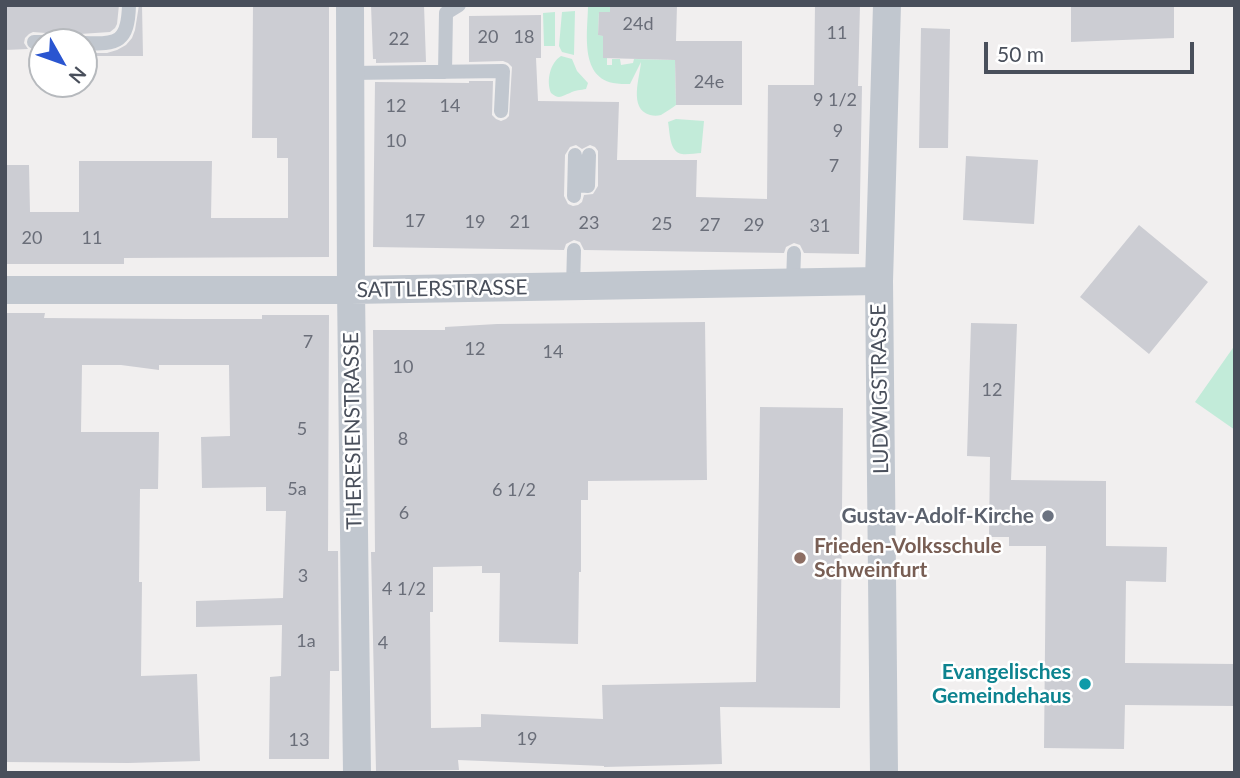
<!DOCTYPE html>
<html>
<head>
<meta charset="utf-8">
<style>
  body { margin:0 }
  #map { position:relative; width:1240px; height:778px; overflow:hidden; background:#f1efef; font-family:Lato,sans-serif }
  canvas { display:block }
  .frame { position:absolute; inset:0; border:7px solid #494f5b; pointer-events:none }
  .north { position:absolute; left:28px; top:28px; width:70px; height:70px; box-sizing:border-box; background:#fff; border:2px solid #b6b9bd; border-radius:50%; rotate:130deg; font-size:19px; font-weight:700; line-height:28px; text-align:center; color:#494f5b }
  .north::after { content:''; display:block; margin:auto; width:24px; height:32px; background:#2a55d0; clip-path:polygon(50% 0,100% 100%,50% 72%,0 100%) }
  .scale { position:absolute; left:984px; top:42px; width:210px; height:32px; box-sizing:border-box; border:4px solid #494f5b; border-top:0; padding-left:9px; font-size:21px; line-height:24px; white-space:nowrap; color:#494f5b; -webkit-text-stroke:5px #fff; paint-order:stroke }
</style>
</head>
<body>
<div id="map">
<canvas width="1240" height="778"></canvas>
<div class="frame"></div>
<div class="north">N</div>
<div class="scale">50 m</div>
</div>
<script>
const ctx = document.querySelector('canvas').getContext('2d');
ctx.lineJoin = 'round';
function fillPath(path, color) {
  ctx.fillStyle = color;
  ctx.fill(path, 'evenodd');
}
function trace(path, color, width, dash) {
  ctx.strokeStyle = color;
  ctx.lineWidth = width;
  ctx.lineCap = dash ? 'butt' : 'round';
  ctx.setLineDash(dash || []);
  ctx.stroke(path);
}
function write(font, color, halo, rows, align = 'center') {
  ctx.font = font + ' Lato,sans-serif';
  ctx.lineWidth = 5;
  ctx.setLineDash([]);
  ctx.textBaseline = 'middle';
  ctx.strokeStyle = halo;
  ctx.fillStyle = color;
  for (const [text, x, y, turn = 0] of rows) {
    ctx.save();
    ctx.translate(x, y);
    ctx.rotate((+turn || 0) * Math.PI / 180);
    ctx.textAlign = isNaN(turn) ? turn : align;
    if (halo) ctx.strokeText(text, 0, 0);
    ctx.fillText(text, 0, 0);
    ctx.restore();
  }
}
fillPath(new Path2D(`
  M588,5H610V12H599L598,35L607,36L603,58H607V65H612V59H620L621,65L633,63L634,59L675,60L676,105C672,108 666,112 661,115C657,116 654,116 650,115C628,109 640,77 641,62L630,84C625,84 618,84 613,83C579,76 588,30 588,5Z
  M575,11L574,55L562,52L559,46L562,12Z
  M555,12V46H544L543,13Z
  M561,56L572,59L577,71L588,83L586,89C581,90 575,90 570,93C562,96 559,100 551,93C546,81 550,63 561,56Z
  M676,119L704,121L701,153C696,153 687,155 682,154C669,152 670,132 668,122Z
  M1235,345V430L1195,402Z`), '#c2ebd9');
fillPath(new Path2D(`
  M5,5H119L117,24L115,28L110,32L80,34L76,37L74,42H52L50,37L46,33L33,32L29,34L25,38L24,43L28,49L5,50Z
  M139,5H142L143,56H84V53H107L117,50L126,45L132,38L135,30Z
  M253,5H329V257L124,258V264H5V165H29L30,212H79V161H212L211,218H288V158H277V138H252Z
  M371,5H424L426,62L376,63V59H373Z
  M610,5H677L676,41H742V105H676L675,60L603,58V36L598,35L599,12H610Z
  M815,5H860L858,86H862L859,254L804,253L800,245L794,243L786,247L784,253L584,250L580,242L574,240L566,244L564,250L373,247L375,82L469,83V81H493L492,115L496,119L501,121L506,119L509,116L512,67L508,63L503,61L469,62V16L541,15V58H536L538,101L619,102L617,160H697L696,197L767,199L768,85H814ZM576,145L582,149L590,145L595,147L598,151V186L593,194L584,195L582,202L578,205L573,206L568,204L564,196L565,155L570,147Z
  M1071,5H1174V38L1071,42Z
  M921,28L950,29L948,148H919Z
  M966,156L1038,160L1034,224L963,220Z
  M1139,225L1208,282L1149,354L1080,297Z
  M5,313H45L44,318L185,319H262V315H329L328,551H338L339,671H330L329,759H269L270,677L281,676L282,625L196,627V601L283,598L286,511H266V487L202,488L201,437L230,436L229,365H159V370L121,365H82L81,432H159L158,489H140L139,582H142L141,676L197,674L200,761L128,763L5,762Z
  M705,322L707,480L588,481V500H581V572H579L578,644L499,642L500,573H482V566L433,567V612H430L431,728L481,727V714L603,719L602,685L756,682L760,407L843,408L840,708L720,707L722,764L604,767V766L458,760L459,770L376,771L371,552H375L373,330H445V327L497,324Z
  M971,323L1017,324L1011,480L1106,481V546L1167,547L1166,582L1126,581L1125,663L1235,664V706L1125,705L1124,749L1044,748L1046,546H1009V537H989L990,457L967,456Z`), '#cccdd3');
trace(new Path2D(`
  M34,42H42
  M84,43C118,45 128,42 129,5
  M445,72L446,13L459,5
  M351,73L503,71L501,111
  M575,185L588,186L589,155
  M574,196L575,155
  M793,283L794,253
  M573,287L574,250`), '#c1c7cf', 14);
trace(new Path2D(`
  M350,5L351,290L357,773
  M5,290H351L879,281
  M884,773L879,281L887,5`), '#c1c7cf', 28);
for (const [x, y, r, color] of [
  [1048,516,7,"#6b7280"],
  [800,558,7,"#8d6e63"],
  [1085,684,7,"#0f9aa8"]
]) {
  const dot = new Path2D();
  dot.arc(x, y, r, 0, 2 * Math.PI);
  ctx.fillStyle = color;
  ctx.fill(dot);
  trace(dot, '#fff', 2.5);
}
write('18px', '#6a6e79', null, [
  ["24d",638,24],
  ["11",837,33],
  ["20",488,37],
  ["18",524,37],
  ["22",399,39],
  ["24e",709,82],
  ["9 1/2",835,100],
  ["12",396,106],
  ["14",450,106],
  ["9",838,131],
  ["10",396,141],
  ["7",834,166],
  ["17",415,221],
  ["19",475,222],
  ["21",520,222],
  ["23",589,223],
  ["25",662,224],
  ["27",710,225],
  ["29",754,225],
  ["31",820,226],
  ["20",32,238],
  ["11",92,238],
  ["7",308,342],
  ["12",475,349],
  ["14",553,352],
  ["10",403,367],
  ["12",992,390],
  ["5",302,429],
  ["8",403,439],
  ["5a",297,489],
  ["6 1/2",514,490],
  ["6",404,513],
  ["3",303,576],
  ["4 1/2",404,589],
  ["1a",306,641],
  ["4",383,643],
  ["19",527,739],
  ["13",299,740]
]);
write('21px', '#494f5b', '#fff', [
  ["SATTLERSTRASSE",442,289,-1],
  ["LUDWIGSTRASSE",880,389,-91],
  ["THERESIENSTRASSE",353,431,-91]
]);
write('bold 21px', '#5b616d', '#fff', [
  ["Gustav-Adolf-Kirche",1034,516]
], 'right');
write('bold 21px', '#785e54', '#fff', [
  ["Frieden-Volksschule",814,546],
  ["Schweinfurt",814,570]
], 'left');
write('bold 21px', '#0d838f', '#fff', [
  ["Evangelisches",1071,672],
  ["Gemeindehaus",1071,696]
], 'right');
</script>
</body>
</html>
